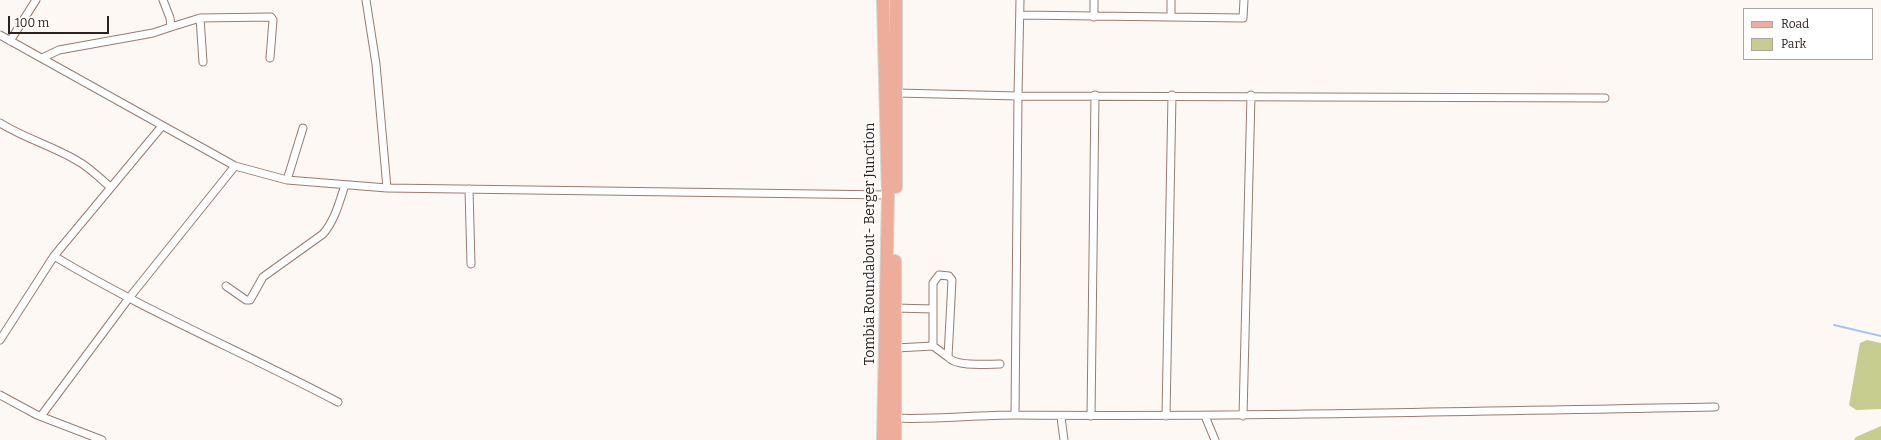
<!DOCTYPE html>
<html>
<head>
<meta charset="utf-8">
<style>
  body { margin:0 }
  #map { position:relative; width:1881px; height:440px; overflow:hidden; background:#fef8f5; font-family:Bitter,serif }
  canvas { display:block }
  .legend { position:absolute; left:1743px; top:8px; width:130px; height:52px; box-sizing:border-box; background:#fff; border:1px solid #aba6a5; margin:0; padding:5px 7px; list-style:none; font-size:12px; color:#2c211d }
  .legend li { display:flex; align-items:center; gap:8px; height:20px }
  .legend b { width:20px; border:1px solid #aba6a5 }
  .scale { position:absolute; left:8px; top:16px; width:101px; height:18px; box-sizing:border-box; border:2px solid #2c211d; border-top:0; padding-left:5px; font-size:12px; line-height:14px; white-space:nowrap; color:#2c211d; -webkit-text-stroke:3px #fff; paint-order:stroke }
</style>
</head>
<body>
<div id="map">
<canvas width="1881" height="440"></canvas>
<ul class="legend">
<li><b style="height:5px;background:#eeac9b"></b>Road</li>
<li><b style="height:11px;background:#c6cd8e"></b>Park</li>
</ul>
<div class="scale">100 m</div>
</div>
<script>
const ctx = document.querySelector('canvas').getContext('2d');
ctx.lineJoin = 'round';
function fillPath(path, color) {
  ctx.fillStyle = color;
  ctx.fill(path, 'evenodd');
}
function trace(path, color, width, dash) {
  ctx.strokeStyle = color;
  ctx.lineWidth = width;
  ctx.lineCap = dash ? 'butt' : 'round';
  ctx.setLineDash(dash || []);
  ctx.stroke(path);
}
function write(font, color, halo, rows, align = 'center') {
  ctx.font = font + ' Bitter,serif';
  ctx.lineWidth = 3.5;
  ctx.setLineDash([]);
  ctx.textBaseline = 'middle';
  ctx.strokeStyle = halo;
  ctx.fillStyle = color;
  for (const [text, x, y, turn = 0] of rows) {
    ctx.save();
    ctx.translate(x, y);
    ctx.rotate((+turn || 0) * Math.PI / 180);
    ctx.textAlign = isNaN(turn) ? turn : align;
    if (halo) ctx.strokeText(text, 0, 0);
    ctx.fillText(text, 0, 0);
    ctx.restore();
  }
}
fillPath(new Path2D(`
  M1867,340L1881,343V409L1856,410L1849,405L1860,343Z
  M1881,426V440H1854L1856,437Z`), '#c6cd8e');
trace(new Path2D(`
  M1834,325L1881,336`), '#a8c5f1', 2);
const minor = new Path2D(`
  M366,0L376,64L387,188
  M1094,0V17
  M1020,15L1243,18L1244,0
  M1171,16V0
  M200,18L203,62
  M171,27L200,18L271,17L273,20L270,58
  M0,35L235,166L287,180L387,188L888,195
  M10,41L36,0
  M42,58L59,50L153,33L171,27L170,18L163,0
  M897,93L1018,96L1605,98
  M0,123C24,138 52,146 76,160C89,167 99,177 110,187
  M287,180L303,128
  M469,189L471,264
  M54,256C145,311 243,352 338,402
  M226,286L246,300H250L263,277L323,234C335,220 339,203 345,185
  M894,308L933,309V346L896,348
  M933,309V283L939,275L949,276L952,280L948,357C955,367 988,364 1000,364
  M0,340L54,256L162,126
  M933,346L948,357
  M0,395L37,415L102,440
  M1015,415L1018,96L1020,0
  M41,416L129,298L235,166
  M1091,416L1095,95
  M1166,416L1172,95
  M1205,416L1215,440
  M1243,416L1251,95
  M1061,417L1064,440
  M892,418C933,420 974,415 1016,415C1249,417 1482,411 1715,407`);
const primary = new Path2D(`
  M883,0L888,195L883,440
  M896,187V0
  M895,261V440`);
trace(minor, '#977c70', 9);
trace(primary, '#d5d3d2', 14);
trace(minor, '#fff', 7);
trace(primary, '#eeac9b', 12);
write('14px', '#2c211d', '#fff', [
  ["Tombia Roundabout- Berger Junction",870,244,-90]
]);
</script>
</body>
</html>
